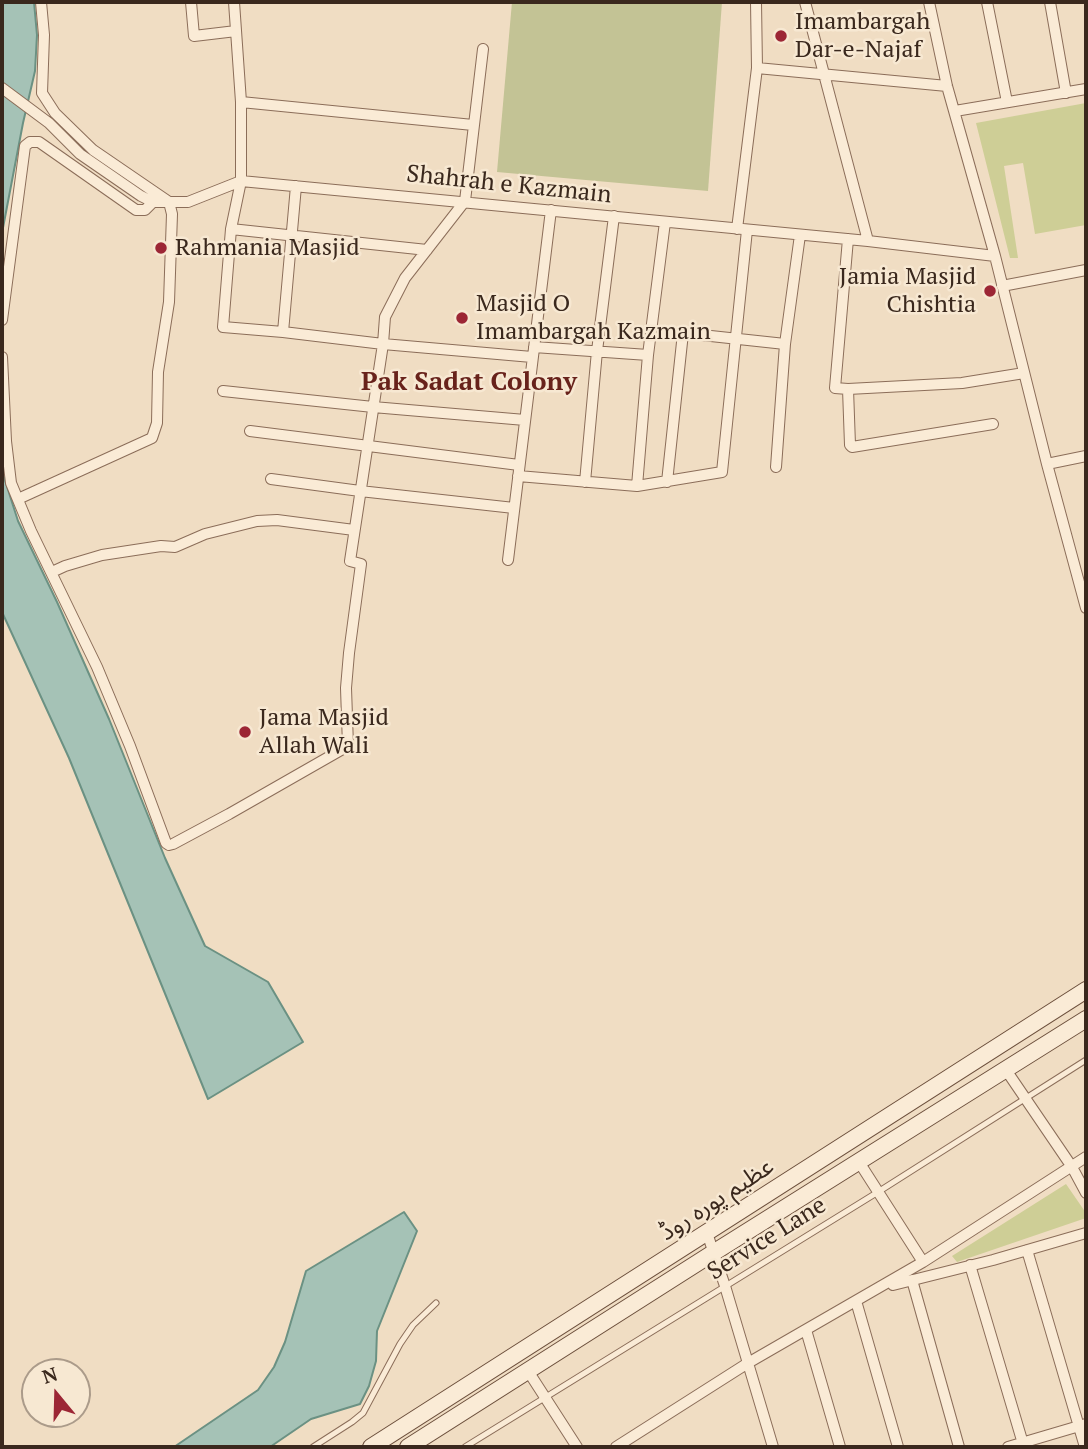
<!DOCTYPE html>
<html>
<head>
<meta charset="utf-8">
<style>
  body { margin:0 }
  #map { position:relative; width:1088px; height:1449px; overflow:hidden; background:#f0ddc3; font-family:"PT Serif",serif }
  canvas { display:block }
  .frame { position:absolute; inset:0; border:4px solid #3a281d; pointer-events:none }
  .north { position:absolute; left:21px; top:1358px; width:70px; height:70px; box-sizing:border-box; background:#f7e8d2; border:2px solid #ab9b8a; border-radius:50%; rotate:341deg; font-size:19px; font-weight:700; line-height:28px; text-align:center; color:#3a281d }
  .north::after { content:''; display:block; margin:auto; width:24px; height:32px; background:#9c2635; clip-path:polygon(50% 0,100% 100%,50% 72%,0 100%) }
</style>
</head>
<body>
<div id="map">
<canvas width="1088" height="1449"></canvas>
<div class="frame"></div>
<div class="north">N</div>
</div>
<script>
const ctx = document.querySelector('canvas').getContext('2d');
ctx.lineJoin = 'round';
function fillPath(path, color) {
  ctx.fillStyle = color;
  ctx.fill(path, 'evenodd');
}
function trace(path, color, width, dash) {
  ctx.strokeStyle = color;
  ctx.lineWidth = width;
  ctx.lineCap = dash ? 'butt' : 'round';
  ctx.setLineDash(dash || []);
  ctx.stroke(path);
}
function write(font, color, halo, rows, align = 'center') {
  ctx.font = font + ' "PT Serif","Noto Sans Arabic",serif';
  ctx.lineWidth = 5;
  ctx.setLineDash([]);
  ctx.textBaseline = 'middle';
  ctx.strokeStyle = halo;
  ctx.fillStyle = color;
  for (const [text, x, y, turn = 0] of rows) {
    ctx.save();
    ctx.translate(x, y);
    ctx.rotate((+turn || 0) * Math.PI / 180);
    ctx.textAlign = isNaN(turn) ? turn : align;
    if (halo) ctx.strokeText(text, 0, 0);
    ctx.fillText(text, 0, 0);
    ctx.restore();
  }
}
fillPath(new Path2D(`
  M1086,103V225L1035,234L1023,163L1004,166L1018,258H1010L976,123Z
  M1066,1184L1086,1213V1218L957,1262L952,1256Z`), '#cece96');
fillPath(new Path2D(`
  M512,2H722L708,191L497,172Z`), '#c3c395');
const water = new Path2D(`
  M2,2H34L37,35L35,71L23,123L2,233Z
  M2,464L3,474L18,521L57,602L109,719L165,858L205,946L268,982L303,1042L208,1099L69,758L2,612Z
  M404,1212L417,1231L377,1331L376,1361L369,1386L360,1404L311,1419L270,1447H174L258,1390L274,1367L285,1342L306,1271Z`);
fillPath(water, '#a5c2b6');
trace(water, '#6b9183', 2);
const service = new Path2D(`
  M313,1447L352,1422L363,1413L400,1344L413,1325L436,1303
  M465,1447L878,1192L1086,1060`);
const minor = new Path2D(`
  M191,2L194,36L236,31
  M234,2L241,102V181L231,229L223,327L283,332L383,344L532,357
  M805,2L868,241
  M929,2L947,86L995,256L1047,464L1086,608
  M987,2L1007,102
  M1050,2L1066,93
  M757,68L947,86
  M2,88L49,123L80,154L141,196L153,202H188L241,181L868,241L995,256
  M241,102L473,125
  M955,111L1086,89
  M231,229L427,250
  M737,229L757,68L756,2
  M848,239L835,388L848,389L962,383L1024,373
  M1002,286L1086,270
  M2,320L25,146L30,142H39L136,210H145L153,202
  M283,332L296,186
  M534,347L648,355
  M2,357L6,441L11,483L31,531L97,667L130,746L166,843L169,845L173,844L229,814L348,746L346,688L349,653L361,564L350,561L383,344L385,317L405,278L465,201L483,49
  M848,389L850,445L852,447L993,424
  M223,391L373,407L525,420
  M250,431L519,465
  M1047,464L1086,456
  M776,467L785,344L800,235
  M518,476L637,486L722,472L747,230
  M271,479L360,491L514,508
  M585,482L597,351L614,216
  M667,482L683,333L785,344
  M637,486L648,355L665,222
  M18,499L152,438L157,423L158,372L169,302L172,214L169,202L93,150L55,113L42,93L44,35L41,2
  M508,560L551,210
  M52,572L65,566L102,555L161,546L175,547L205,534L257,521L277,520L354,530
  M1006,1070L1072,1167L1086,1193
  M859,1162L923,1262
  M707,1233L725,1286L773,1447
  M1027,1250L1085,1447
  M970,1265L1024,1447
  M912,1280L959,1447
  M893,1285L993,1260L1086,1233
  M856,1301L898,1447
  M806,1330L840,1447
  M528,1371L577,1447
  M616,1447L748,1363L923,1262L1086,1157
  M1008,1447L1086,1424`);
const secondary = new Path2D(`
  M371,1447L1086,990
  M408,1447L713,1253L1086,1019`);
trace(service, '#8b6d59', 7);
trace(minor, '#8b6d59', 12);
trace(secondary, '#6c4f3c', 18);
trace(service, '#faebd6', 5);
trace(minor, '#faebd6', 10);
trace(secondary, '#faebd6', 16);
for (const [x, y, r, color] of [
  [781,36,7,"#9c2635"],
  [161,248,7,"#9c2635"],
  [990,291,7,"#9c2635"],
  [462,318,7,"#9c2635"],
  [245,732,7,"#9c2635"]
]) {
  const dot = new Path2D();
  dot.arc(x, y, r, 0, 2 * Math.PI);
  ctx.fillStyle = color;
  ctx.fill(dot);
  trace(dot, '#f7e8d2', 2.5);
}
write('24px', '#3a281d', '#f7e8d2', [
  ["Imambargah",795,22],
  ["Dar-e-Najaf",795,50],
  ["Rahmania Masjid",175,248],
  ["Jamia Masjid",976,277,"right"],
  ["Chishtia",976,305,"right"],
  ["Masjid O",476,304],
  ["Imambargah Kazmain",476,332],
  ["Jama Masjid",259,718],
  ["Allah Wali",259,746]
], 'left');
write('24px', '#3a281d', '#f7e8d2', [
  ["Shahrah e Kazmain",509,185,6],
  ["عظیم پورہ روڈ",717,1200,-33],
  ["Service Lane",767,1239,-32]
]);
write('bold 26px', '#68221b', '#f7e8d2', [
  ["Pak Sadat Colony",469,383]
]);
</script>
</body>
</html>
